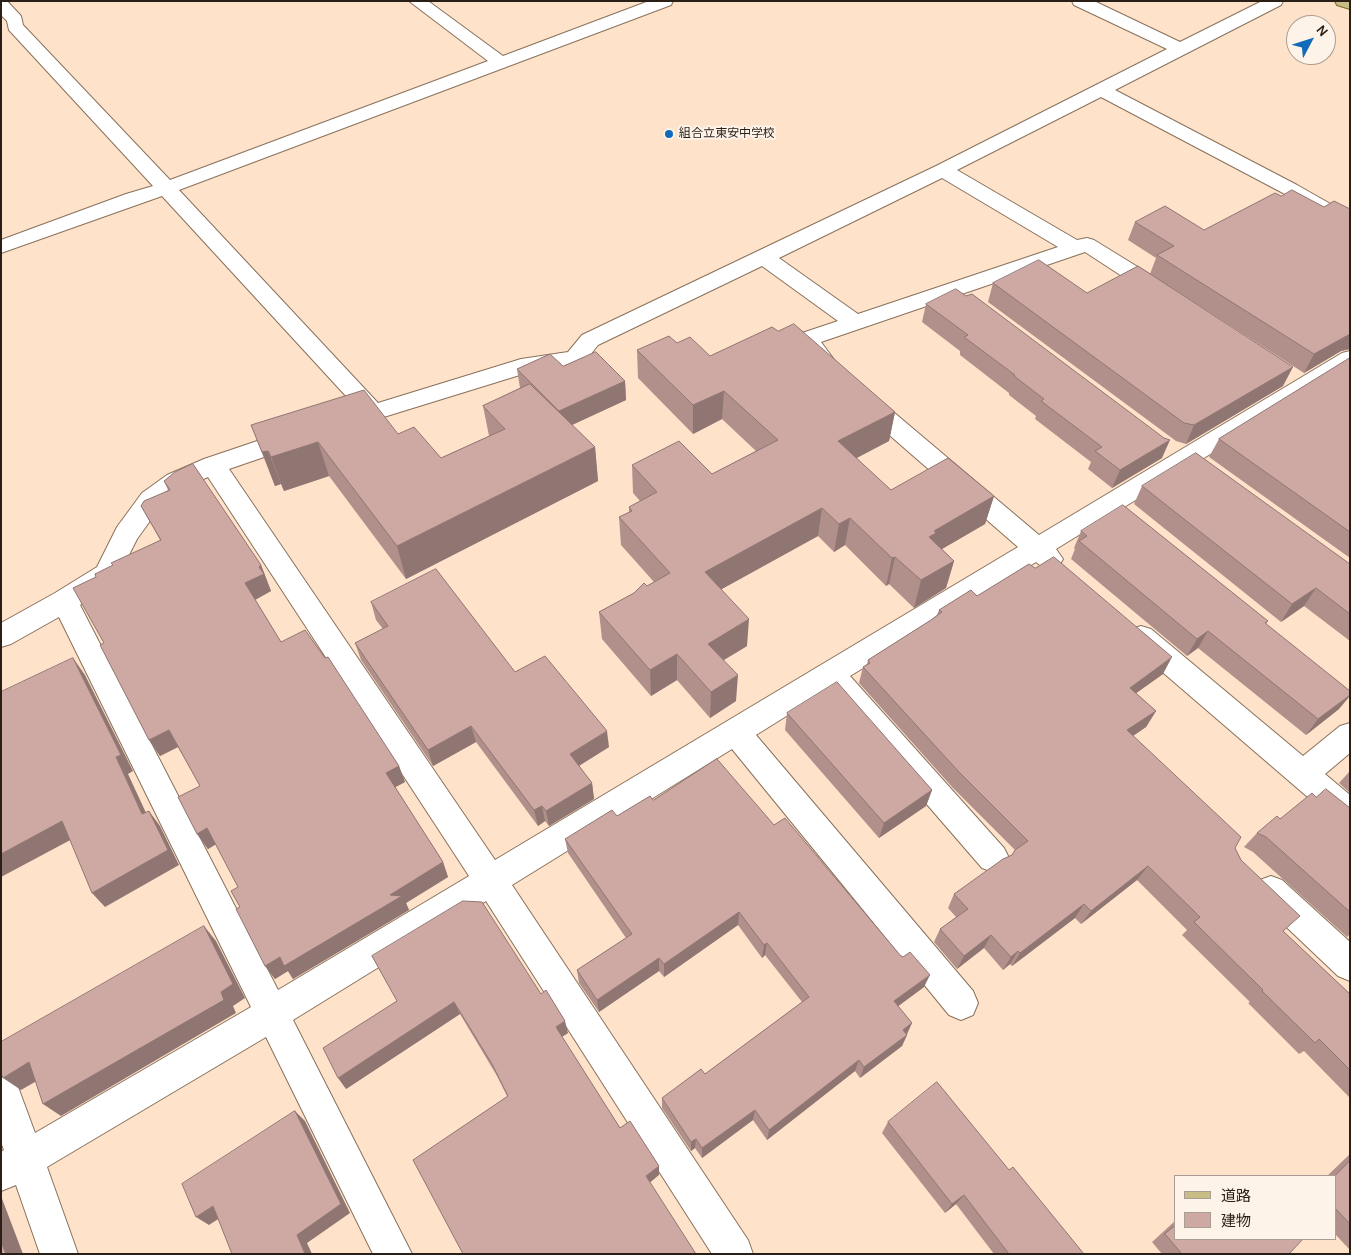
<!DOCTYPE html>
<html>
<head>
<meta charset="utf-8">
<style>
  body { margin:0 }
  #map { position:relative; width:1351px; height:1255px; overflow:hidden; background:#fee2ca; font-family:Karla,"Noto Sans JP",sans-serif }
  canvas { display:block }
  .frame { position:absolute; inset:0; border:2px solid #291f16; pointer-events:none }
  .legend { position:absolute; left:1174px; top:1175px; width:162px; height:65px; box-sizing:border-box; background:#fef3e9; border:1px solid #a99e95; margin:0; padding:6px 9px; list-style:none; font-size:15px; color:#291f16 }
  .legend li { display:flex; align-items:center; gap:10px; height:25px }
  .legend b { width:25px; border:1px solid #a99e95 }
  .north { position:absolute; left:1286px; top:15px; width:50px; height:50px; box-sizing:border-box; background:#fef3e9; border:1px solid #a99e95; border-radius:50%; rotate:50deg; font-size:14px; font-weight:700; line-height:20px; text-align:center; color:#291f16 }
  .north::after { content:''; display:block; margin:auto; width:18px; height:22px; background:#126bb8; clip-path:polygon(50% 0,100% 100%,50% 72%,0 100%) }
</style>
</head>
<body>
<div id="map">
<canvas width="1351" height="1255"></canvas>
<div class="frame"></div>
<ul class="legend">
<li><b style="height:6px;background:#c9bd86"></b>道路</li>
<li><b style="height:14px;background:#cea8a3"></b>建物</li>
</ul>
<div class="north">N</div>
</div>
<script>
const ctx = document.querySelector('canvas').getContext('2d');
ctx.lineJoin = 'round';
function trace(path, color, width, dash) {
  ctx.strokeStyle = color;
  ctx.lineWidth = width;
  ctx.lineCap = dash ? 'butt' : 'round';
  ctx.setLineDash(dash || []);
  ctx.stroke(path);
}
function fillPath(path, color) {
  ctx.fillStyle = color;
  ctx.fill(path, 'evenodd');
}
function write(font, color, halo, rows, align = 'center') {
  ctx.font = font + ' Karla,"Noto Sans JP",sans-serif';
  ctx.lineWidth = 4;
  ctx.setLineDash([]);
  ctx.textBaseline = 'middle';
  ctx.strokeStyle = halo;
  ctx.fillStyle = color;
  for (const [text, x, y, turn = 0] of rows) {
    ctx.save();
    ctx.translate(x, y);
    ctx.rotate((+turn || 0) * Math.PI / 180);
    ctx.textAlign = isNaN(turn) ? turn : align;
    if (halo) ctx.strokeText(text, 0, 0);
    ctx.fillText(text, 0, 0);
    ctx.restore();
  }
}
const minor = new Path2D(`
  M1,1H7L21,16L23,25L170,180L488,61L409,1H428L503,56L649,1H673L671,5L179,190L378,403L521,359L568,352L582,335L936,166L1167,49L1074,5L1072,1H1094L1180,42L1262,1H1283L1281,5L1115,90L1297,185L1350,215V230L1343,228L1283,193L1101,97L957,170L1077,240L1087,238L1094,240L1167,285L1170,290L1167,295L1159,297L1151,295L1085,252L821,342L838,365L835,370L827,373L819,370L796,339L799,334L838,321L762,266L598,345L583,364L523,374L361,424L353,422L349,416L357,408L162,196L1,253V240L126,194L153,186L9,30L7,21L1,15ZM942,178L1058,247L858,314L779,258Z
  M1350,351V368L1056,549L1063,559L1059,566C1050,569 1044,569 1036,562L850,676L1004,848L1009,858L1004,868L993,872L982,868L828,690L756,735L973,991L978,1003L973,1015L961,1020L949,1015L732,749L512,885L748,1240L753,1254H712L486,901L293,1020L412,1254H373L266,1037L47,1167L78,1254H40L16,1185L1,1191V1152L4,1150L1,1142V1071L14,1076L35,1133L251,1007L59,617L11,644L1,647V623L55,593L97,567L117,527L142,493L167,475L204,459L287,431L296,429L305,431L308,437L305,443L229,469L495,860L1018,547L856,406L852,400L856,394L864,392L872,394L1039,535L1342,353ZM208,477L469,876L278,990L80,605L116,581L137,539L160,507L185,487Z
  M1141,626L1151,629L1303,756L1340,726L1350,723V753L1325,774L1350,795V828L1339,824L1131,645L1127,637L1131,629Z
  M1271,876L1282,880L1350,942V981L1338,976L1260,902L1255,891L1260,880Z`);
const major = new Path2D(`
  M1335,1H1350V9L1337,5Z`);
trace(minor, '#89715b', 2);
trace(major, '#7a692b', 2);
fillPath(minor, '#fff');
fillPath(major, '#c9bd86');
fillPath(new Path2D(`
  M1281,196L1324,207L1350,209V349L1341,351L1304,373L1150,274L1156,258L1128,240L1135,222L1204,230Z
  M993,283L1087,293L1283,386L1186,444L1176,441L988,302Z
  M926,304L1162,458L1112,488L1088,469L1091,462L1035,419L1036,416L1009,395V393L960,355V351L922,322Z
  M778,331L895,412L889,441L856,458L891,490L994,496L985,524L942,549L954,561L946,588L914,608L889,584L886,586L845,545L834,552L818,536L721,589L747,646L724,660L736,701L710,718L677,680L651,696L602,639L599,612L654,582L621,545L619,517L629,512V507L640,501L633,493L632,465L712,474L756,451L722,419L693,434L638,378L637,350L677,343L710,356Z
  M1350,358V558L1209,457L1219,439Z
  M563,366L625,381L626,400L572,425L595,447L598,481L406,579L329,476L284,491L281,484L275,486L251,425L398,434L441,458L489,436L483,406L520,388L517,369Z
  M164,481L261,565L271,591L255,600L281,642L399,766L405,782L395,787L443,862L448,877L406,903L409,910L293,979L288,971L275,979L265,966L240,907L238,887L216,844L208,849L197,834L200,786L178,747L160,756L149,740L104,643L96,577L113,566L160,540L141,506L168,490Z
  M1142,486L1350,564V641L1304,606L1281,622L1134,504Z
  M1081,531L1268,621L1266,624L1339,709L1306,735L1198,648L1187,656L1071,559L1075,549L1074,548Z
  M977,596L1163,674L1136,693L1156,711L1146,727L1133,736L1235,848L1241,860L1284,932L1350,994V1098L1304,1051L1299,1054L1248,1003L1250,1002L1182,935L1187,930L1137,880L1081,924L1075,918L1012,966L1010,964L1003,970L984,948L957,969L934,942L940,929L956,917L948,908L954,894L1012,855L1015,850L953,788L859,683L863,667L867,664L868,660L931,620L937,615L939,610Z
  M371,602L515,672L609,747L579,766L592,783L594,799L549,826L545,821L538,826L476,742L433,766L361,660L355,643L383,629L376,620Z
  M787,713L932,790L926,806L879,838L785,730Z
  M1350,771V793L1339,783Z
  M1316,797L1350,808V934L1347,937L1253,852L1244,847L1257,833Z
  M653,800L774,825L924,987L898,1006L912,1023L902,1046L860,1078L855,1071L767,1140L753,1120L702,1158L695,1148L691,1151L662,1108V1098L705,1074L802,1002L765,955L762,958L738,925L664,977L659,971L599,1012L579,983L577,970L626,938L568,853L565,839Z
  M372,956L541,994L568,1033L562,1037L620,1128L659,1175L507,1096L497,1076L460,1014L346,1089L397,1001Z
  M888,1122L1009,1170L1084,1254H994L956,1204L945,1213L882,1133Z
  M1350,1154V1250L1335,1234V1176H1327Z
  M1175,1221V1239L1289,1254H1162L1152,1242Z`), '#b1908c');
fillPath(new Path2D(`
  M1350,334V349L1341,351L1304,373L1314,354Z
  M1293,367L1283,386L1186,444L1194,425Z
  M625,381L626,400L561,430L559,411Z
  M724,391L722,419L693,434V405Z
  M895,412L889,441L834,470L838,441Z
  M1170,440L1162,458L1112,488L1120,470Z
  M318,442L329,476L284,491L271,457Z
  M595,447L598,481L406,579L397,546Z
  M268,451L281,484L275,486L262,452Z
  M994,496L985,524L930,556L929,537L934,531Z
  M822,508L818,536L704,599L705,572Z
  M850,518L845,545L834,552L839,524Z
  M895,557L889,584L886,586L892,558Z
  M954,561L946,588L914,608L921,580Z
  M261,565L271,591L253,601L245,583L259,567Z
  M1316,588L1304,606L1281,622L1292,604Z
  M749,619L747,646L707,670L708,644Z
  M1208,631L1198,648L1187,656L1197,639Z
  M677,654V680L651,696L650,670Z
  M1172,657L1163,674L1121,704L1130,688Z
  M73,658L85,675L133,771L128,774L154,830L142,814L116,757Z
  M738,675L736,701L710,718L711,692Z
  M1350,695V696L1339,709L1306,735L1318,719Z
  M1156,711L1146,727L1118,746L1127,730Z
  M471,726L476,742L433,766L428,750Z
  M169,730L180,746L160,756L149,740Z
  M607,731L609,747L572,770L570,754Z
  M399,766L405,782L392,789L386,773Z
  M592,783L594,799L549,826L546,811Z
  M932,790L926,806L879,838L884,823Z
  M542,806L545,821L538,826L534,810Z
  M149,811L160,826L179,865L105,907L92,893Z
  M62,821L76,837L1,877V854Z
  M207,828L218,843L208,849L197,834Z
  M443,862L448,877L406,903L409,910L293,979L288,971L275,979L265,966L280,957L390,895Z
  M1148,866L1137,880L1081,924L1091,911Z
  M1084,904L1075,918L1012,966L1020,953Z
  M739,912L738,925L664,977V964Z
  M204,926L216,941L245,998L233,1006L236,1013L61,1116L43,1104L221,992Z
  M991,935L984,948L957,969L964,956Z
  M767,943L765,955L762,958L764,945Z
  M1018,951L1010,964L1003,970L1011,957Z
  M659,958V971L599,1012L597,1000Z
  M930,975L924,987L889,1013L894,1001Z
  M454,1002L460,1014L346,1089L338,1078Z
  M565,1021L568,1033L558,1039L556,1027Z
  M912,1023L906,1035L903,1030Z
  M907,1035L902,1046L860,1078L864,1067Z
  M859,1060L855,1071L767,1140L769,1130Z
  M29,1062L47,1075L21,1090L3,1078Z
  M755,1110L753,1120L702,1158V1148Z
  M295,1111L305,1121L350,1213L307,1243L312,1254H305L297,1235Z
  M696,1139L695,1148L691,1151V1142Z
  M659,1166V1175L647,1185L646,1176Z
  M964,1195L956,1204L945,1213L952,1204Z
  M1,1196L23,1254H6L1,1242Z
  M213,1206L226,1214L209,1225L196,1217Z`), '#907672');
const building = new Path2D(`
  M1292,190L1324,207L1334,201L1350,209V334L1314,354L1157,255L1174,246L1135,222L1165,206L1204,230L1275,193L1281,196Z
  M1039,260L1087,293L1138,266L1293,367L1194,425L1184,423L993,283Z
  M956,289L966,296L972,294L1164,438L1170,440L1120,470L1095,451L1102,447L1041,401L1044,399L1014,376L1015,375L964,337L968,335L926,304Z
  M794,324L895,412L838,441L891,490L948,458L994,496L934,531L936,533L929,537L954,561L921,580L895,557L892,558L850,518L839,524L822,508L705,572L749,619L708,644L738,675L711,692L677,654L650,670L599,612L634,593L644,583L647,586L670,573L619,517L632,511L629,507L657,492L632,465L679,441L712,474L778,440L724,391L693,405L637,350L669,336L677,343L690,337L710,356L772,327L778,331Z
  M596,352L625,381L559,411L517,369L550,354L563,366Z
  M1350,358V532L1219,439Z
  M530,384L595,447L397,546L318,442L271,457L268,451L262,452L251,425L364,390L398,434L414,427L441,458L505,429L483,406Z
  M1196,453L1350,564V614L1316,588L1292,604L1142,486Z
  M193,464L261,565L259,567L264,574L245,583L281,642L305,630L325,658L328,657L399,766L386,773L443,862L390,895L402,896L284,966L280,957L265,966L236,909L240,907L231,891L238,887L207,828L197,834L178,797L200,786L169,730L149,740L100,645L104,643L73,588L96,577L95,574L113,565L111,563L161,540L141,506L144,501L170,490L164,481L175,472Z
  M1123,505L1268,621L1265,623L1350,691V695L1318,719L1208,631L1197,639L1079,541L1087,536L1081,531Z
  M1054,557L1172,657L1130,688L1156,711L1127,730L1241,837L1235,848L1241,860L1300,916L1283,931L1350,994V1070L1319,1039L1315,1043L1262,991L1263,990L1194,922L1200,917L1148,866L1091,911L1084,904L1020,953L1018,951L1011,957L991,935L964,956L940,929L968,909L954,894L1003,859L1012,855L1015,850L1028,841L959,772L863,667L870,663L868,660L931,620L942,612L939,610L971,590L977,596L1029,564L1035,568Z
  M436,569L515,672L545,656L607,731L570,754L592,783L546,811L542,806L534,810L471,726L428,750L355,643L388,626L371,602Z
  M73,658L121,755L116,757L142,814L149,811L168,850L92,893L62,821L1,854V692Z
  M837,682L932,790L884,823L787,713Z
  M717,759L774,825L785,818L900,955L903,957L910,952L930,975L894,1001L912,1023L903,1030L907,1035L864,1067L859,1060L769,1130L755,1110L702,1148L696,1139L691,1142L662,1098L701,1069L705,1074L809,997L767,943L764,945L739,912L664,964L659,958L597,1000L577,970L632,934L565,839L612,810L617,816L650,796L653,800Z
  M1326,789L1350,808V912L1266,837L1257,833L1277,816L1280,819L1312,793L1316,797Z
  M463,901L482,902L541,994L546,990L565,1021L556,1027L620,1128L630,1121L659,1166L646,1176L696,1254H463L413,1160L508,1096L492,1064L454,1002L338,1078L323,1048L397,1001L372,956Z
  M204,926L233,984L221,992L224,1000L43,1104L29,1062L3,1078L1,1074V1042Z
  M937,1082L1009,1170L1013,1167L1084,1254H1009L964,1195L952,1204L888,1122Z
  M295,1111L341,1204L297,1235L305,1254H232L213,1206L196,1217L182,1184Z
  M1350,1161V1224L1335,1208V1176Z
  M1175,1226V1239H1303L1289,1254H1182L1165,1234Z
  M1,1242L6,1254H1Z`);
fillPath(building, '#cea8a3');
trace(building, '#907672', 1);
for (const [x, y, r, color] of [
  [669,134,5,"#126bb8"]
]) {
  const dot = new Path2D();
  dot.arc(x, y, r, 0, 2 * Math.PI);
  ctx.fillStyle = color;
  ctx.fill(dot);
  trace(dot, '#fef3e9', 2);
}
write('12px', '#291f16', '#fef3e9', [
  ["組合立東安中学校",679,134]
], 'left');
</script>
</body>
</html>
